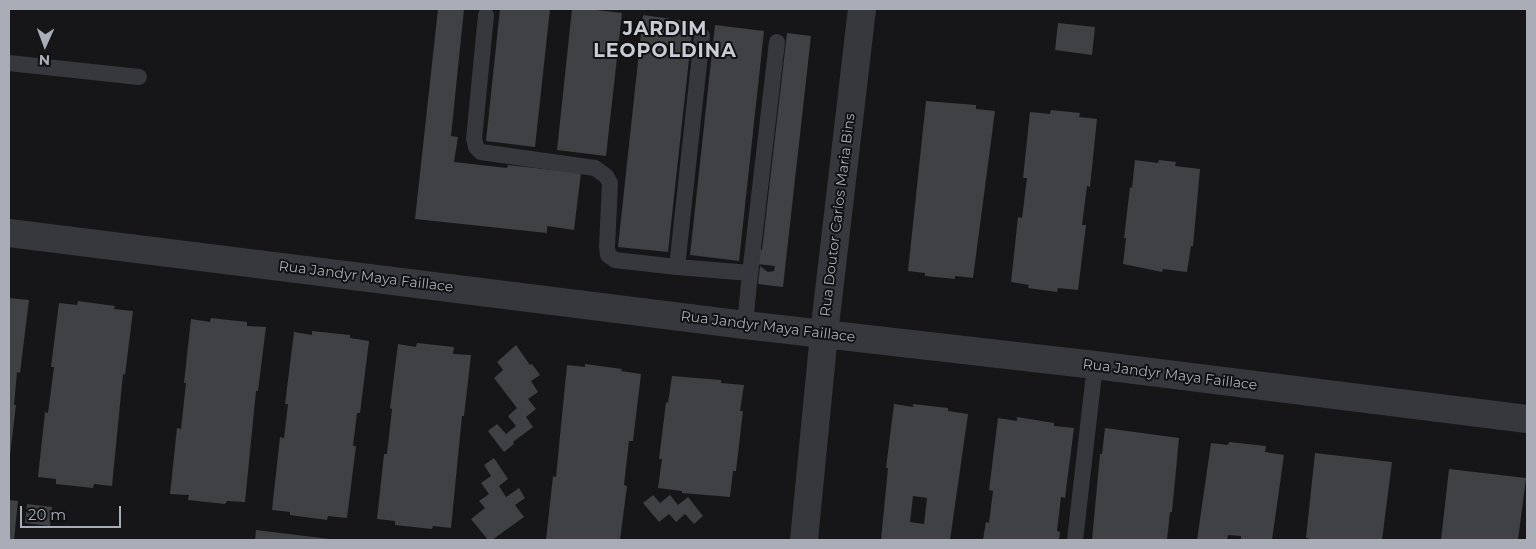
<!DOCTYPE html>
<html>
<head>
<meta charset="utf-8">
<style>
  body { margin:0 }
  #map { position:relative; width:1536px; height:549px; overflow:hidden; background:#161618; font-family:Montserrat,sans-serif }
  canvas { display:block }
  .frame { position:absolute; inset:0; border:10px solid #a8adb8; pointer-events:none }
  .north { position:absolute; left:20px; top:20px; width:50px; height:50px; -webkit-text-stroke:4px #111113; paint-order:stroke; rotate:182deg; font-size:14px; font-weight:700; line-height:20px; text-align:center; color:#a8adb8 }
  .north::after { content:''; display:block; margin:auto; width:18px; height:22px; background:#a8adb8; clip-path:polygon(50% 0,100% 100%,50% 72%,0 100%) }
  .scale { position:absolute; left:20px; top:506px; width:101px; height:22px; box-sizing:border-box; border:2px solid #a8adb8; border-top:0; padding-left:6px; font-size:15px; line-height:18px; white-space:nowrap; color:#a8adb8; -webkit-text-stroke:4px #111113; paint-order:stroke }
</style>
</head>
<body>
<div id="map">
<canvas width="1536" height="549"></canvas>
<div class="frame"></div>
<div class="north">N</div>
<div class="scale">20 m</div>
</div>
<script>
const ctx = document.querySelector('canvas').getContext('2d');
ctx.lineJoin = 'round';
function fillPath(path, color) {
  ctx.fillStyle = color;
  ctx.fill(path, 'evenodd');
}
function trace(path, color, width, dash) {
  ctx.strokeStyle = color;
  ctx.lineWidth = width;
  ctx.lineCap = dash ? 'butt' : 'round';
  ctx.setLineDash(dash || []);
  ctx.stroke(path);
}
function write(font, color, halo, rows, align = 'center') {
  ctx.font = font + ' Montserrat,sans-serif';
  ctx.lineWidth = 4;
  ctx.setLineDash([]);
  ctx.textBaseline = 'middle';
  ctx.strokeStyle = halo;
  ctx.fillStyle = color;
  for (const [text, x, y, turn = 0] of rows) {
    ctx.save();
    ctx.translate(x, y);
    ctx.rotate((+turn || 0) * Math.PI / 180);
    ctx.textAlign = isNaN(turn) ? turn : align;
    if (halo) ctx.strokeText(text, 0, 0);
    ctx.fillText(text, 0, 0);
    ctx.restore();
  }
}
fillPath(new Path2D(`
  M438,9H464L451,136L458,137L454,162L507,168L508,165L581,173L574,230L547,226V233L415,219Z
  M500,9H550L535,147L486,141Z
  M572,9H588L622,13L606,156L557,150Z
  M643,15L693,22L668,252L618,247Z
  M1058,23L1095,27L1092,55L1055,50Z
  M715,25L764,31L739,261L690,255Z
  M787,33L811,36L783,287L758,284L760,266L768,272L774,271L775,266L757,264L759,249L762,250Z
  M926,101L976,105V109L995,111L973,278L955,276V279L925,276V273L908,271Z
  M1051,110L1080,113L1079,117L1097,119L1090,187L1087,186L1082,225H1086L1078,290L1058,288L1057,292L1028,288L1029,285L1011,282L1018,217L1022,218L1027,178H1023L1030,112L1050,114Z
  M1135,160L1158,163L1159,160L1176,162L1175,166L1200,169L1193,246H1191L1187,272L1163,269L1162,272L1123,264L1126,238H1124L1130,187L1132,188Z
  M9,298L29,300L20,373L17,372L14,405H16L10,455Z
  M78,301L115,306L114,309L133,311L125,375L123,374L112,486L94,484L93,488L56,484V479L38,477L45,412L48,413L54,367H51L59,303L77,305Z
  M211,318L247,322V326L266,327L258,391H256L245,502L227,501L225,504L188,500L189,495L170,494L177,428L181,429L186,383H184L191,319L210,322Z
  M312,331L350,335V338L369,341L360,413H357L353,446H356L347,518L328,516L327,520L290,515V512L272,510L280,437L284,438L288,404H285L294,332L312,335Z
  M417,343L454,347L453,354L471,355L464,416H462L451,528L433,526L432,529L395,525V521L377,519L384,454H387L392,409L390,408L398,344L416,347Z
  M516,345L530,365L532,364L540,375L531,381L538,392L528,399L536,409L526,417L533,427L513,442L514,444L504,452L488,431L497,424L506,434L516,426L508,416L517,408L494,378L503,370L497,362Z
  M585,364L622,369L621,371L641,374L633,441H629L624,485L627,486L620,540H546L553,476L556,477L567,365L585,367Z
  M672,376L721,380V383L744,385L740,411H743L736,471H733L730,497L682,493V491L658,488L662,459H659L666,402L668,403Z
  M894,404L913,407V404L948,408V411L968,414L950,540H881L888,468H886ZM913,496L927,498L924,524L910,522Z
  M1017,417L1054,423V426L1074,428L1065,498L1061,497L1057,531L1060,532L1059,540H983L986,522L989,523L993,491L989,490L998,418L1017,421Z
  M1105,428L1179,438L1172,512H1170L1167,540H1092L1100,454H1102Z
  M1229,442L1266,446L1265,452L1284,455L1272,540H1241V536L1228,535L1227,540H1197L1211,443L1228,445Z
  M1315,453L1392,462L1382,540H1308L1309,538H1306Z
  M494,458L508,479L499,486L506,497L519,488L525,498L515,505L524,517L492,540H488L471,519L485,508L479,501L489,494L481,483L491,476L484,465Z
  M1449,469L1526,478L1518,540H1441Z
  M653,495L660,503L670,495L678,505L688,497L703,516L694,524L685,514L676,522L669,514L659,522L643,503Z
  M9,500L18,501L14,540H9Z
  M27,504L52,507L50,526L25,523Z
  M256,530L330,539V540H255Z`), '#404145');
trace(new Path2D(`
  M486,15L474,139L476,147L481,152L595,168L606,176L610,183L607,247L608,255L615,260L677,267
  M702,36L677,267L750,273
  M9,63L139,77
  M745,325L749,283L777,42
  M1075,540L1095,365`), '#37383d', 16);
trace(new Path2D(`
  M9,233L745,325L1095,365L1527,419
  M804,540L824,334L862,9`), '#37383d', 28);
write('14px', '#a8adb8', '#111113', [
  ["Rua Doutor Carlos Maria Bins",838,215,-83],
  ["Rua Jandyr Maya Faillace",366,277,7],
  ["Rua Jandyr Maya Faillace",768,327,7],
  ["Rua Jandyr Maya Faillace",1170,375,7]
]);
ctx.letterSpacing = '1px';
write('bold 19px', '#c9ccd4', '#111113', [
  ["JARDIM",665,29],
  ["LEOPOLDINA",665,51]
]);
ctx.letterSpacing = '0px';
</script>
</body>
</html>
